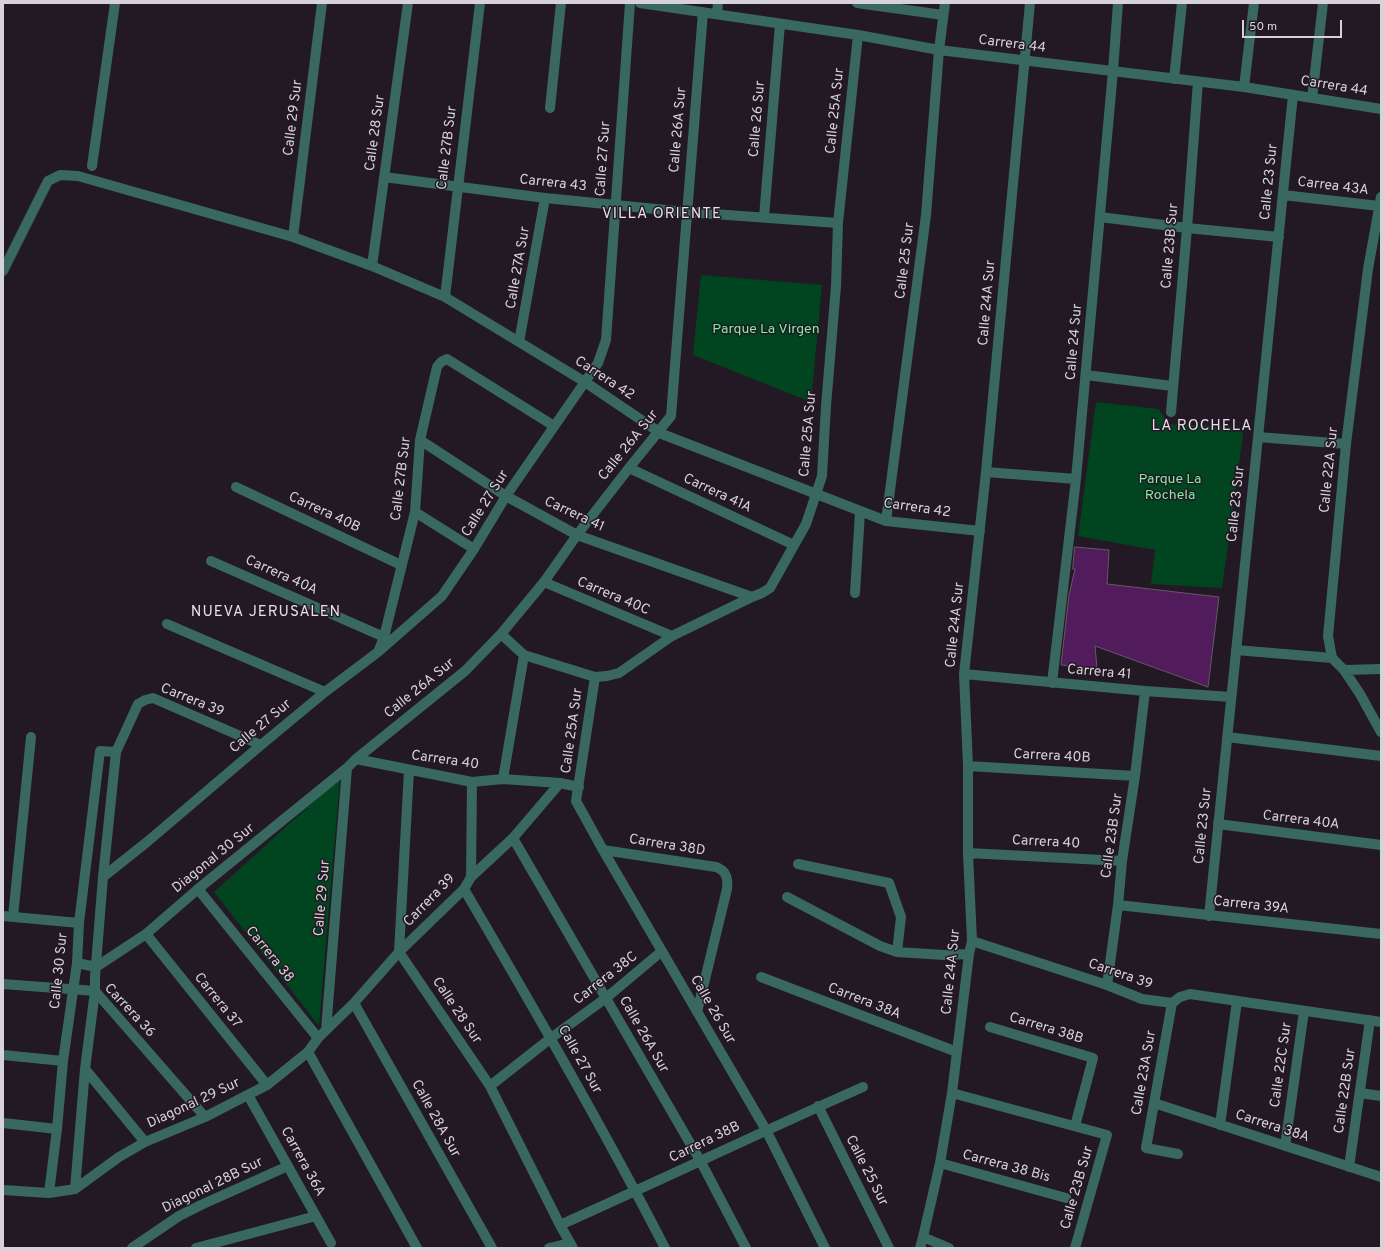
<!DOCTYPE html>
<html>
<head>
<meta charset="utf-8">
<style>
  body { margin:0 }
  #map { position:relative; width:1384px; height:1251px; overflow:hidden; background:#231924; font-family:Overpass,sans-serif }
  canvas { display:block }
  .frame { position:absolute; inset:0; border:4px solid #d7d1d8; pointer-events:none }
  .scale { position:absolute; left:1242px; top:20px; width:100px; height:18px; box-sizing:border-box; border:2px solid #d7d1d8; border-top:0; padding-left:5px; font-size:12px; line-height:14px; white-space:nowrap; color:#d7d1d8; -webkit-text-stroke:3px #231924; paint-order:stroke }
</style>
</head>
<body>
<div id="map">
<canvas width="1384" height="1251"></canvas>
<div class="frame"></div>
<div class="scale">50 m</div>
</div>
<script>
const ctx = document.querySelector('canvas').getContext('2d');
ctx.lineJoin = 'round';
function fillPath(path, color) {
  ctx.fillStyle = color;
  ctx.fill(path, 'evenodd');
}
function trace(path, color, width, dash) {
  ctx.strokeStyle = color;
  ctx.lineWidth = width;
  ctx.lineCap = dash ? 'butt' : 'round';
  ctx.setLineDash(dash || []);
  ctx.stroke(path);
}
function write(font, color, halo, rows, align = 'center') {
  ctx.font = font + ' Overpass,sans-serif';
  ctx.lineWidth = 3;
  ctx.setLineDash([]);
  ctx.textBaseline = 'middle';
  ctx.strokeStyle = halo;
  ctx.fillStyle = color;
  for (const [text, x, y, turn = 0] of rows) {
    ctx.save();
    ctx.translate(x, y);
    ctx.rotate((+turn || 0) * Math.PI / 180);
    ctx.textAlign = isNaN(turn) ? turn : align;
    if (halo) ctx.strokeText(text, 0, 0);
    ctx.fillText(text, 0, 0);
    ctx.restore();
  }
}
fillPath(new Path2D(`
  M701,275L822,285L811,402L693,355Z
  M1096,402L1159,409L1168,424L1244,427L1222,588L1151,584L1155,550L1078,536Z
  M340,778L319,1026L214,892Z`), '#004420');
const building = new Path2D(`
  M1075,547L1109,550L1107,584L1219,597L1208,687L1095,646L1097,668L1061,665L1069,595L1075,569H1073Z`);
fillPath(building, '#521b5b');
trace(building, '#645966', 1);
trace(new Path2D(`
  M640,3L858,35L939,50L1244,87L1381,109
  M857,3L943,15
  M717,14L718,3
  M1174,79L1182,3
  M1244,87L1254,3
  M1312,98L1323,3
  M550,108L561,3
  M92,166L115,3
  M384,177L545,198L686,212L838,223
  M1283,195L1379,206
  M1381,197L1368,269L1346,444L1328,636L1332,658L1344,670L1360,694L1381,732
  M764,217L780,24
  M1100,217L1187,228L1279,237
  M293,237L322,3
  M372,266L408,3
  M3,271L48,181L60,175L78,176L293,237L372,266L445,297L585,382L662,434L886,521L980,531
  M445,297L480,3
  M519,342L545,198
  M1086,375L1172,386
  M1171,412L1187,228L1198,82
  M1258,437L1346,444
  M420,440L506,496L577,535L752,597
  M629,468L794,545
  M986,472L1076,479
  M236,487L401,565
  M415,512L474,549
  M886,521L926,215L939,50L945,3
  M211,561L384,637
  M544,582L672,636
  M855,593L860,512
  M167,624L325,692
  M501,634L524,655L595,677L607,676L619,673L672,636L752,597L762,593L770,588L806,524L822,476L826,406L836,286L838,223L858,35
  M379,650L384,637L415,512L420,440L437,367L441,362L447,359L554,426
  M1236,650L1332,658
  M1344,670L1381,669
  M964,674L1145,691L1231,697
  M595,677L576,801L603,850L766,1130L825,1248
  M1052,683L1076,479L1113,71L1118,3
  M1227,737L1381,756
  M356,759L472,782L503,779L560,783L579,787
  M968,766L1135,776
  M409,770L399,952L490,1086L560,1225L573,1248
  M503,779L524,655
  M1218,824L1381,845
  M513,838L701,1162L746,1248
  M603,850L716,867C727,871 728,879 727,889L697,1012
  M968,853L1122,861
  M798,864L889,883L901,917L897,952
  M103,877L147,842L261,745L325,692L378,652L442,596L474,549L506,496L598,363L606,340L630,3
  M471,877L472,782
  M198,889L318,1038
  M464,889C533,1007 602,1126 665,1248
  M787,897L880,946L897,952L944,955L969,954
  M1118,905L1381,934
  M3,916L79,923
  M1209,916L1293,95
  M13,917L31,737
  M146,934L267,1085
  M972,941L1107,985L1142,999L1172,1003L1180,997L1190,994L1381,1022
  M77,963L96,967L146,934L198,889L347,768L356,759L465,671L501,634L544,582L577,535L629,468L671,416L703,12
  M761,977L957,1052
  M3,984L95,991L205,1117
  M1107,985L1118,905L1122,861L1135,776L1145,691
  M354,1003L492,1248
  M1172,1003L1146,1148L1178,1154
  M990,1027L1093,1058L1075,1126
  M326,1030L347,768
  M308,1052L417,1248
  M3,1055L63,1061
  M85,1069L145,1142
  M490,1086L551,1038L606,998L662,951
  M952,1093L1107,1135L1075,1248
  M1360,1093L1381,1096
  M248,1095L331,1243
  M1154,1103L1381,1177
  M818,1106L889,1248
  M3,1123L57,1129
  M1220,1125L1237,1001
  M1285,1146L1304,1011
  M940,1163L1066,1198
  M1349,1167L1370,1020
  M75,1189L85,1069L95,991V977L103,877L116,752L138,704L145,700L153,698L261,745
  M3,1190L49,1193L75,1189L119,1157L145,1142L205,1117L267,1085L308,1052L318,1038L354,1003L399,952L464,889L471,877L513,838L560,783
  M49,1193L57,1129L63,1061L77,963L79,923L100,751L116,752
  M560,1225C661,1180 761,1132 863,1087
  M923,1237L949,1248
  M132,1248L179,1216L201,1205L288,1166
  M196,1248L316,1216
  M549,1248L570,1243
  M920,1248L923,1237L940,1163L952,1093L969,954L972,941L968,853V766L964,674L986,472L1030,3`), '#38685f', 10);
write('14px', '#d7d1d8', '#231924', [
  ["Carrera 44",1012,45,7],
  ["Carrera 44",1334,87,9],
  ["Calle 25A Sur",836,111,-84],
  ["Calle 29 Sur",294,118,-83],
  ["Calle 26 Sur",758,119,-85],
  ["Calle 26A Sur",679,130,-85],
  ["Calle 28 Sur",376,133,-82],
  ["Calle 27B Sur",448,148,-83],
  ["Calle 27 Sur",604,159,-86],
  ["Calle 23 Sur",1270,182,-84],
  ["Carrera 43",553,184,6],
  ["Carrea 43A",1333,187,7],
  ["Calle 23B Sur",1171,246,-85],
  ["Calle 25 Sur",906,261,-83],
  ["Calle 27A Sur",519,268,-80],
  ["Calle 24A Sur",988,303,-85],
  ["Calle 24 Sur",1075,342,-85],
  ["Carrera 42",604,379,33],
  ["Calle 25A Sur",809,434,-85],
  ["Calle 26A Sur",629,446,-51],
  ["Calle 22A Sur",1330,470,-84],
  ["Calle 27B Sur",402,479,-83],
  ["Carrera 41A",717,494,25],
  ["Calle 27 Sur",486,504,-58],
  ["Calle 23 Sur",1237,504,-84],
  ["Carrera 42",917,509,8],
  ["Carrera 40B",324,513,25],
  ["Carrera 41",574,515,25],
  ["Carrera 40A",281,576,24],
  ["Carrera 40C",613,597,23],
  ["Calle 24A Sur",956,625,-84],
  ["Carrera 41",1099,673,5],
  ["Calle 26A Sur",420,689,-39],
  ["Carrera 39",192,701,22],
  ["Calle 27 Sur",261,727,-40],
  ["Calle 25A Sur",573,731,-82],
  ["Carrera 40B",1052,757,3],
  ["Carrera 40",445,761,8],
  ["Carrera 40A",1301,821,7],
  ["Calle 23 Sur",1204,826,-84],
  ["Calle 23B Sur",1113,836,-82],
  ["Carrera 40",1046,843,3],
  ["Carrera 38D",667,846,9],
  ["Diagonal 30 Sur",214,859,-39],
  ["Calle 29 Sur",323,898,-85],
  ["Carrera 39",430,901,-46],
  ["Carrera 39A",1251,906,6],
  ["Carrera 38",269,955,51],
  ["Calle 30 Sur",60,971,-84],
  ["Calle 24A Sur",952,972,-84],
  ["Carrera 39",1120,975,19],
  ["Carrera 38C",606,979,-38],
  ["Carrera 37",217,1001,51],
  ["Carrera 38A",864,1002,21],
  ["Calle 26 Sur",712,1010,60],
  ["Carrera 36",129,1011,47],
  ["Calle 28 Sur",456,1011,56],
  ["Carrera 38B",1046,1029,17],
  ["Calle 26A Sur",643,1035,60],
  ["Calle 27 Sur",579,1060,61],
  ["Calle 22C Sur",1282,1065,-82],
  ["Calle 23A Sur",1145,1073,-80],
  ["Calle 22B Sur",1346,1091,-82],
  ["Diagonal 29 Sur",194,1104,-25],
  ["Calle 28A Sur",435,1119,61],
  ["Carrera 38A",1272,1127,18],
  ["Carrera 38B",705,1143,-26],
  ["Carrera 36A",302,1162,61],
  ["Carrera 38 Bis",1006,1167,15],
  ["Calle 25 Sur",866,1171,63],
  ["Diagonal 28B Sur",213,1186,-26],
  ["Calle 23B Sur",1078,1188,-74]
]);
write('14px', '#7defa2', '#231924', [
  ["Parque La Virgen",766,330],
  ["Parque La",1170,480],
  ["Rochela",1170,496]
]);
ctx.letterSpacing = '1px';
write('15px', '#e9dceb', '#231924', [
  ["VILLA ORIENTE",662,215],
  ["LA ROCHELA",1202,427],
  ["NUEVA JERUSALEN",266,613]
]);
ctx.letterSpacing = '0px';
</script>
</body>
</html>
